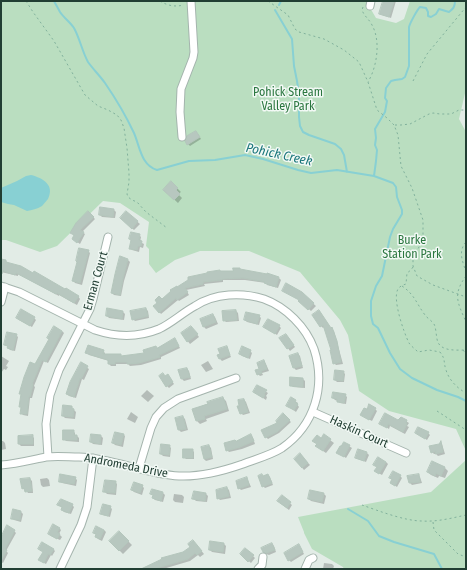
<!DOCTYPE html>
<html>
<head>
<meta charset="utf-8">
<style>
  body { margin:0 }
  #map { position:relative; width:467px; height:570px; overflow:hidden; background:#e2ece6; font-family:"Fira Sans Condensed",sans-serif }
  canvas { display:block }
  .frame { position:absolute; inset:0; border:2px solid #213e33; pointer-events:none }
</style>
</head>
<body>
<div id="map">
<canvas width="467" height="570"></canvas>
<div class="frame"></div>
</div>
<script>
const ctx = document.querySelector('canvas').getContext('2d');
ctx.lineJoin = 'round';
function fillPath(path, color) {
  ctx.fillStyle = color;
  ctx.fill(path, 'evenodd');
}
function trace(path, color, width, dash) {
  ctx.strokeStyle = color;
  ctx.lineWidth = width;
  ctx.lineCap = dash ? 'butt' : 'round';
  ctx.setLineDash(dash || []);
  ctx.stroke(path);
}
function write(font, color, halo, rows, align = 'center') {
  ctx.font = font + ' "Fira Sans Condensed",sans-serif';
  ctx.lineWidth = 3;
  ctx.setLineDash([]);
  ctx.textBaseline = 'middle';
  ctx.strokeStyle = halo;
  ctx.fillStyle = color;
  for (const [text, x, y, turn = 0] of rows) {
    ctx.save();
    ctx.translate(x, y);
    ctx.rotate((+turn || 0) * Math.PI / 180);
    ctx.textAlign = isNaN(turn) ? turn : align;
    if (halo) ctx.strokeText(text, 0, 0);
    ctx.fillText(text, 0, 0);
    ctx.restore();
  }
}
fillPath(new Path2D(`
  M1,1H366L376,18L396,23L404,19L410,1H466V89L459,119L466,132V451L456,429L389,411L359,391L348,335L340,320L300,272L249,251H200L175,260L156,273L149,264V249L146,246L149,222L120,203L103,201L57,246L40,252L6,240H1Z
  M466,460V569H344L343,567L312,549L304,533V532L298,517L431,492Z`), '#badec0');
fillPath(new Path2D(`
  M31,175C43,178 55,185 48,199C46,201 44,204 42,206C37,209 32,210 27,211L14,205L8,204L1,202V188L17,181L26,176Z`), '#88d0d3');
fillPath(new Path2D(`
  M384,1H396L391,18L382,15L380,13Z
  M198,134L201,139L190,146L188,144Z
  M171,182L181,192L178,194L182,198L178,203L164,190Z
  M114,210L116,212L115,218L102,217L100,215Z
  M88,212L95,219L82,232L85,234L80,244L73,239L75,236L72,233Z
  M126,212L140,224L134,230L121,218Z
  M139,235L141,237L140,242L144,244L143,248L140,247L139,252L132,250L130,248Z
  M88,251L90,253L82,285L75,283L73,280Z
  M121,258L128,260L130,262L124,281L121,296L114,295L112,293Z
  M1,260L6,261L8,264L78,296L80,299L77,305L59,295V296L18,274V276L1,272Z
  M220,271L221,272L268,275L279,278L281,280L278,288L267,285L266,283L245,280H223V282L204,284L205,286L186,290L189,295L179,301L178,300L161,314L155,306L178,288Z
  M301,293L316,306L311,311L300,301Z
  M146,309L148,311L149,318L135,321L133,319Z
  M236,311L238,313L239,321L226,322L224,320Z
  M123,312L125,314L124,320L109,318L107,316Z
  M213,315L215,317L218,324L206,329L204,327L201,320Z
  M313,315L334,331L343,364L336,365L334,363L332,350L324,327L323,328L321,326Z
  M259,316L261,318L259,325L247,322L245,320Z
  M34,318L36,320L32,327L19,320Z
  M279,326L281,328L277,335L264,327Z
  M193,329L199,337L190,344L182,334Z
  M62,331L64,333L48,363L44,361L34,386L35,387L32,398H30L28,416L23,415L21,413L22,408L20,406L22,395L20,393L50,340L48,338Z
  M16,335L18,337L15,351L10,350L8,347L5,345Z
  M288,337L295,347L290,351L281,338Z
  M177,342L180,348L161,357V359L141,365L130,366L128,364H116V366H111L109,364V361L89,355L87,353L103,351L105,353V355H120L122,356L146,354L157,348Z
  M226,348L228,350L231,357L222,361L220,359L221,355Z
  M250,351L252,353L250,359L242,356L240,354Z
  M298,354L300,356L303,368L296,370L294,368L291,356Z
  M1,356L9,361L6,366L8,367L6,370L4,369L1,373Z
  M208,361L213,369L206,372L201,365Z
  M264,361L266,364L269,371L262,373L263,375L260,376L258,374Z
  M81,364L89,369L84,380L82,379L76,398L69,396L67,394Z
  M187,369L189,371L191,379L184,381L182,379L180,371Z
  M343,372L345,374L344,382H337L335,380Z
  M166,377L170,378L174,384L169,388L167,386Z
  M303,379L305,381V388L293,387L291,385Z
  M257,386L268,393L266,396L267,397L266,400L254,392Z
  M147,390L154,396L148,402L141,396Z
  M345,395L347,397L346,404L340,403L338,401L335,400L333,398Z
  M223,398L226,401L229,411L206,419L207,421L200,424L197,421L193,409Z
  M292,399L298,403L297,404L299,407L296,412L288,406Z
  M244,400L246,402L250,413L243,415L241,413Z
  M71,407L76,412L75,419L65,418L63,416Z
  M375,409L377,411L372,421L364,417Z
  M131,412L138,417L135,423L127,419Z
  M283,415L291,422L279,433L268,439L266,437L279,423Z
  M183,417L185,419L188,430L181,432L179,430L176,419Z
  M401,418L409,423L407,426L409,427L405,434L390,426L389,429L380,423L399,422Z
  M73,431L75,433V436H77L79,438V442L66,441L64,439Z
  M416,433H428L430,435L427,440Z
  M123,434L125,436L123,447L115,445L113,443Z
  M32,436L34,438V446H21L19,444Z
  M101,436L103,438L102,445L93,444L91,442Z
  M251,436L253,438L255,444L242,449L229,452L227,450L236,442Z
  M330,440L334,443L326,453L320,449Z
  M1,441H3L5,443L6,449L1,450Z
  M344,443L352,448L346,458L340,454Z
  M441,443L442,444L445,454L438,456L436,454H434L432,452Z
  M169,446L171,448L170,457L163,456L161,454Z
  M209,446L211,448L213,459L206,461L204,459Z
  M192,450L194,452V459H186L184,457Z
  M359,450L367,453L369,455L366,462L358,459L356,457Z
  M300,454L310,465L304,470L295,459Z
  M386,462L388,464L382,475L375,471L378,467L375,465Z
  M445,468L448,471L445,478L439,476L438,478L431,475L428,472Z
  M268,475L270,477L273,485L265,488L263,486L264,477Z
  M418,475L420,477L422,483L412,485L410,483L409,477Z
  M400,476L402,478L397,487L391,483L392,479L390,477Z
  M47,478L49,480L50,486L43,487L41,485L40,479Z
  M75,478L77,480L76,486L62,483L60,481Z
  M246,478L248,480L251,487L241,490L239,488Z
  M30,479L32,481L33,493H28L26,490H25L22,488Z
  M115,482L117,484L116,495L107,494L105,492Z
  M142,486L144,488L142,495L134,492L132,490Z
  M227,488L229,490L231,498L220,500L218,498Z
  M194,492L206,494L208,496L207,502L196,501L194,499Z
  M163,493L165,495L163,502L155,500L153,498Z
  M174,494L182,495L184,497L183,503L175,502L173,500Z
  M324,494L326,496L324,504L311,501L309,499Z
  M282,497L292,505L289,510L280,503Z
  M59,505H72L74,507L71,514L64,512L62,510L63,508Z
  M110,507L112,509L110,517L103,515L101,513Z
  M13,510L21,512L23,514L21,522L14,520L12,518Z
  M59,528L61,530L59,534L62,537L60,540L51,536Z
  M104,530L106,532L102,541L98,539L96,537L97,535L94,533Z
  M14,531L16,533L6,551L8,553L3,563L1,562V542Z
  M119,532L132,545L123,554L110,541Z
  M211,542L224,544L226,546L225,554L212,552L210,550Z
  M196,544L204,554L200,557L198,555L190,561L163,569H144L183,553Z
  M272,544L274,546L276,552L269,555L266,554L263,552Z
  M301,548L304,554L291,562L289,560Z
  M40,549H53L55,551L52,556L51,555L46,564L42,562L44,552Z
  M246,549L255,558L251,563L241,554Z
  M324,563L332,564L334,566L333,569H323Z`), '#0003');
trace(new Path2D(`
  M54,1C56,5 58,8 60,12C64,18 70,22 74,28C80,39 82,51 88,62C93,69 100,76 105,83C116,99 126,116 134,133C140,147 141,165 157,170L189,161L215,160L245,155L263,159L298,170L311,173L337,170L374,176L393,183L396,187L397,197L402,210V214L393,229L390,237L382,276L376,286L371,301V316L373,324L378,328L390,353L400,369L412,378L437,390L458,397L466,401
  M279,5L281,1
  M275,10L292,39L294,66L297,81L299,95V117L300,126L303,132L309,135L335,144L341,149L344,155L347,172
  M374,176L376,161L377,150L375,145L376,138L375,129L385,112L387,101L385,98L386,88L391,81L395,80L402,79L405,77L409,66V27C410,23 417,10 420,7L426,8L428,12V16L431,17L436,14L439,9L449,12C453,9 455,7 455,1
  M348,509L368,521L379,536L394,542L434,554L442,569`), '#88d0d3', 2);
const building = new Path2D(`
  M383,1H394L389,17L379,14Z
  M196,131L200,137L187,145L185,141L187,136Z
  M171,181L178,188L176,190L180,194L174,200L163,190Z
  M100,207L114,209L113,217L99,215Z
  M88,211L94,217L80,230L84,232L77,243L72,239L74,235L70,233L76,223Z
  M126,211L138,221L132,229L120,218Z
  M131,232L140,234L139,240L142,241L141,246H138L137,250L129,249L131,240L129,239Z
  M79,248L89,250L80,283L72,281L77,262L76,261Z
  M120,256L128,259L123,278L120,295L111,293L115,274Z
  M1,259L6,260V262L21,266L33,273L34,271L65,289L66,288L79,296L74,303L57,293L56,294L16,273L15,275L3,271L2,274H1Z
  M233,268H240V269L267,274V273L279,277L276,287L264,283L265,282L243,278L222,279V280L203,282V284L185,288L188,292L177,300L176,298L159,313L153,306L157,303L155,300L159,296L162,299L171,291L170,290L177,286V287L188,280V277L207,273V272L220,270V271H233Z
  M286,283L302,292L314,303L308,310L298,301L299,300L282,291Z
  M107,308L123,311L122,319L106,316Z
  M146,308L148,316L132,320L130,311Z
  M21,309L35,317L30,326L16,318Z
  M236,310L237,320L223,321L222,311Z
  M319,310L331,328L332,327L337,341L341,362L333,364L330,350H331L323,325L320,327L312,315Z
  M246,312L260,315L257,324L244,320Z
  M213,314L216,322L203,327L200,319Z
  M268,319L280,325L275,334L263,327Z
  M54,326L62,331L46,362L42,360L32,384H33L30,397L29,396L27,414H20L21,407H19L21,394H19L24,377L30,362L35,364L49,339L47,338Z
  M191,326L198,334L187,342L181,333Z
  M7,332L17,334L13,350L7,348L8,346L4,345Z
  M286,334L294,345L287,349L279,338Z
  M175,338L179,346L159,355L160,357L139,363L127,364V362H115V364H108V360L85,353L88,345L104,350L103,354H121V356L144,353L143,350L156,346L157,348Z
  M227,346L230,355L219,359L217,355L220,354L218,349Z
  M242,346L251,350L248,358L239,354Z
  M298,353L302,366L293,368L289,356Z
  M264,360L267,369L261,371L262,373L257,375L255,370L259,369L257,363Z
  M81,362L88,366L81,379L80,378L74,397L66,394L70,382Z
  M187,368L190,377L181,379L178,370Z
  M335,370L344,371L343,381L334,380Z
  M163,373L165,376L168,374L173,382L166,387L159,376Z
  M290,377L303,378V387L290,386Z
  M257,385L267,390L264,394L265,395L263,398L253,392Z
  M333,392L346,394L344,403L337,402V399L332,398Z
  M223,397L227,409L204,416L205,419L196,421L192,409L208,404L207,402Z
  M291,397L296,400L295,402L298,404L294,410L286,406Z
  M244,399L248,412L240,414L237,406H239L238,400Z
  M369,404L376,408L369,420L360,415L364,408L367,409Z
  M63,405L72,406V408L74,409L73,417L62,416Z
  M283,413L290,420L277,432L265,438L261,430L277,423L276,421Z
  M385,413L398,420L401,417L407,420L406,423L407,424L403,432L388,424L387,428L379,424Z
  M183,416L186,429L178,430L175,418Z
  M418,427L429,432L425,439L415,433Z
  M63,430H74V435H77V440H63Z
  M115,432L124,434L121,445L112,443Z
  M91,434L101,435L100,444L90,442Z
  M251,434L254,441L240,447L226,451L224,443L235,440L236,441Z
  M324,434L331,439L323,451L315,446L317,444L312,441L317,435L321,438Z
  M33,435V444H18V436Z
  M441,441L443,452L435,454L436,451L431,453L429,446L439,444Z
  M344,442L350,445L344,457L336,453L340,446H341Z
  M161,444L170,445L169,455L160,454Z
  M209,445L212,457L204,459L201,447Z
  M183,449H193V458H183Z
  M358,449L367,452L364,461L355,458Z
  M300,453L308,463L302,468L294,459Z
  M378,457L386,462L379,474L374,471L377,467L373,465Z
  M432,461L445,467L441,476L436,473L435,476L427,472Z
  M393,471L401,475L395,486L390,483L392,479L389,478Z
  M60,474L76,477L74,484L59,482Z
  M262,474L263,476L268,474L272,483L262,487L258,476Z
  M419,474L420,482L409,483L407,476Z
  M247,477L249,485L238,489L236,481Z
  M30,478L32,491L25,492L24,488L22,489L20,479Z
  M105,480L116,481L115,493L103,492Z
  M134,482L143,485L140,493L131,490Z
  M227,487L229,496L217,499L216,490Z
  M152,489L163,492L161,501L152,498L153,495L150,494Z
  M310,490L324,493L322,502L308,499Z
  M194,491L206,493L205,501L192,499Z
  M282,495L291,502L287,508L277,501Z
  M61,499L73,504L69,513L61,510L62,507L57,505Z
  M103,504L111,506L108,516L100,514Z
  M13,509L21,511L20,520L11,519Z
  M53,524L60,528L57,532L60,534L57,539L48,534Z
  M7,525L15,530L5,549L7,550L1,561V537Z
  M96,526L104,530L100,539L95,537L96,534L93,533Z
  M119,531L129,541L119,551L109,541Z
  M193,540L202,551L197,555L195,553L188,559L157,568V569H141L162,559L161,558L183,552L190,547L188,544Z
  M210,541L224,543L223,552L209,550Z
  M42,542L54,549L50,555L48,554L44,563L38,560L43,552L38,549Z
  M272,543L275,550L266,553L263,552L261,548Z
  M299,544L303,552L288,561L284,553Z
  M245,548L254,555L248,562L240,554Z`);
fillPath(building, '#b7c7bf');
trace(building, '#b4c6bc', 1);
const minor = new Path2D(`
  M370,6L371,1
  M182,137L180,112L181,89L193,58L194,52L191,1
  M1,286L19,292L95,330C116,337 137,338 159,329C172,323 182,313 195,306C215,293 242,292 264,299C286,307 306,327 314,349C326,386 315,425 282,448C271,455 256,459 243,464C223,471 201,477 179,476C145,474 113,458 79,457C69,457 57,456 46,457C31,460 16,464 1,465
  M1,302L5,287
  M313,412L406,453
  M48,457L46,424L50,395L59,370L90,309L93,299L108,237
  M139,468L151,428L156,417L164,408L178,399L236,378
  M60,569L81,525L87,507L93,458
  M258,569L262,565L263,557
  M305,569L309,560L313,558`);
trace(minor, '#a4b4ad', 9);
trace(new Path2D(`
  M26,1L33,12L54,41L85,95L98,106L108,110L117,115L121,120L124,128L127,148L129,173V182L127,194L128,197L132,200L137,202L146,212L167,228
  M160,1C168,6 175,7 184,5
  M268,1L288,15L295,29L299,32L324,39L344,50L359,62L368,82L377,110L387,118L394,125L398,135L401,166L412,188L423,220V239L413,259V266L417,276L433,285L466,297
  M363,7L362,10C364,16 369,19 372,25C381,41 377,67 368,82
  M413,81L427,54L466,7
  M395,125H401L410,124L429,114L433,113L440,114H451L459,110H466
  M466,243H465C458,253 463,262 466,272
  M413,267L411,270L407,273L406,284C403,285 400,286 398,289C392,299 404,333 409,343C411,346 415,349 418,352L429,350L440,352C446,360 443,361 446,370C449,380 457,388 466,393
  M466,276C452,295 458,303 466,322
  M402,286C415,295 416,303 425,315C427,318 431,320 434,324C436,328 436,334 437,339C439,352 456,350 466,350
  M463,350L466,354
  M437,411L466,430
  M362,505C379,511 405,521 422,521C437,522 452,518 466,515
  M433,522L434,530L458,554L466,557`), '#81b19c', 1, [2, 3]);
trace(minor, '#fff', 7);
write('12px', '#2a763f', '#f2f9f5', [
  ["Pohick Stream",288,93],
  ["Valley Park",288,107],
  ["Burke",412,241],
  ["Station Park",412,255]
]);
write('12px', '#213e33', '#f2f9f5', [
  ["Erman Court",96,281,-74],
  ["Haskin Court",359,432,24],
  ["Andromeda Drive",126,466,11]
]);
write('italic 13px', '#1a767b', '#f2f9f5', [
  ["Pohick Creek",279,155,12]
]);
</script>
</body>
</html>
